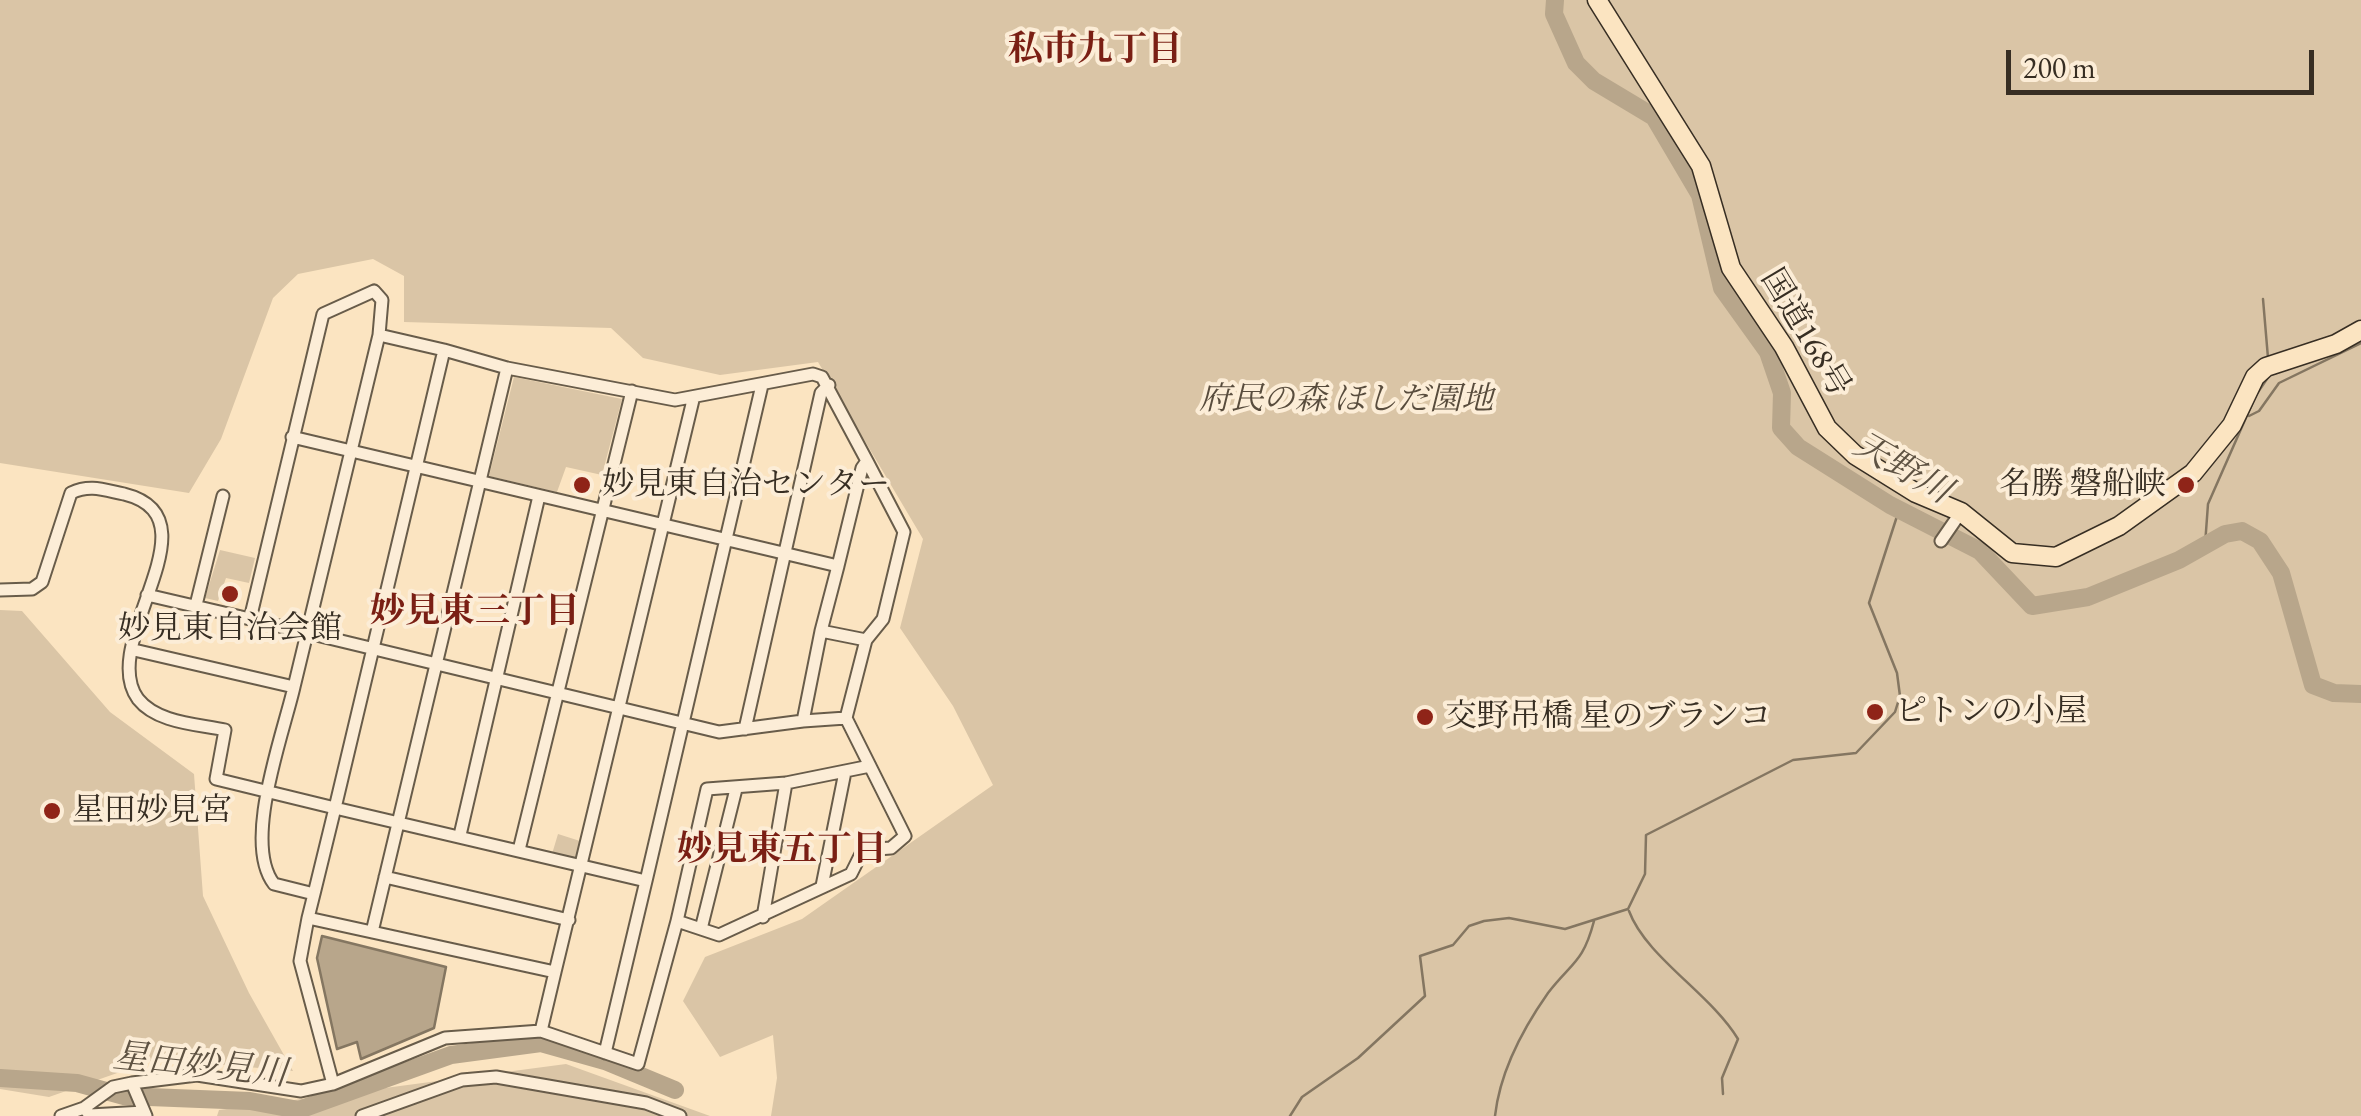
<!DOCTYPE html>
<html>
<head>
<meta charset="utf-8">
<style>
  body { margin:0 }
  #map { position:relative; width:2361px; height:1116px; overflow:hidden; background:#fbe4c1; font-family:"EB Garamond",serif }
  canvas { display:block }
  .scale { position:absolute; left:2006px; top:50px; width:308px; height:45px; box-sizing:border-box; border:5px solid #372e23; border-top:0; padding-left:12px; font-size:30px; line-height:35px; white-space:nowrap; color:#372e23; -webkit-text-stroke:8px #fcedd7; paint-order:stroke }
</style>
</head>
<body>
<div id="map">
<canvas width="2361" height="1116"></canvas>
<div class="scale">200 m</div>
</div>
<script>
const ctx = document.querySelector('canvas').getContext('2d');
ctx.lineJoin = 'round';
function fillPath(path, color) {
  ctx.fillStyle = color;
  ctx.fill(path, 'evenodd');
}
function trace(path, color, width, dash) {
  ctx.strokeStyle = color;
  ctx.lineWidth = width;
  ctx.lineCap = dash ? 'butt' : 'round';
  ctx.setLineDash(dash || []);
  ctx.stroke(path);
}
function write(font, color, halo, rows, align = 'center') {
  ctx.font = font + ' "EB Garamond","Noto Serif JP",serif';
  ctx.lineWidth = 8;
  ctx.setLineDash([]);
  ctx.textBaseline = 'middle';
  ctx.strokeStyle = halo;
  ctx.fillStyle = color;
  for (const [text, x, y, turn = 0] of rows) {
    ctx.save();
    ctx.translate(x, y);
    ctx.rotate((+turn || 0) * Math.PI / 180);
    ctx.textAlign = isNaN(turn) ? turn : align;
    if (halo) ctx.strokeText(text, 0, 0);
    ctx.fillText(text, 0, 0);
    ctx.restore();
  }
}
fillPath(new Path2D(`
  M0,0H2361V1116H771L777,1078L773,1035L720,1057L683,1001L705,957L802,919L993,785L953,706L900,628L923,539L818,362L720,375L643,358L611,328L404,322V276L373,259L298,274L273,298L221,439L189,493L0,463Z
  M514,377L622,399L602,475L566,467L557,492L489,476Z
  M220,550L255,558L249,583L226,578L218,601L205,598Z
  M0,610L22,611L110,712L194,774L203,896L249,993L293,1071L157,1059L49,1097L0,1089Z
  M558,834L580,841L576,860L552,854Z
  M566,1064L710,1116H217L219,1110Z`), '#dac5a6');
const water = new Path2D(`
  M322,936L446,967L434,1028L361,1059L357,1042L337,1049L317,958Z`);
fillPath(water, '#b8a68b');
trace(water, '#847661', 2.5);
trace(new Path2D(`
  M2263,299L2268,358
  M2249,416L2259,411L2279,383L2361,343
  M2205,545L2208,504L2256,395L2269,376
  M1629,911C1646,957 1711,994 1738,1039L1722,1078L1723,1094
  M1290,1116L1302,1097L1358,1058L1425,996L1420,956L1453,945L1469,926L1484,921L1509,918L1565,929L1628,909L1645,874L1646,835L1793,760L1856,753L1895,712L1900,696L1897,673L1869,603L1899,510
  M1495,1116C1500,1071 1522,1030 1548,993C1572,962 1583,963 1594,921`), '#847661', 2.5);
trace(new Path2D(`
  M1555,0L1554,14L1576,63L1594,81L1654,117L1700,195L1722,288L1768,352L1782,393L1781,428L1798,447L1890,505L1980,551L2032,606L2088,597L2179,560L2225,534L2242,531L2260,541L2281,573L2313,685L2334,693L2361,694
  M0,1078L77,1083L124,1096L250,1101L299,1110L451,1055L541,1043L605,1061L675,1090`), '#b8a68b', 18);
const minor = new Path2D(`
  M292,437L838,566L862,468L867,461L822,377L813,374L675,400L507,368L444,350
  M1941,541L1961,512
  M838,566L821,631L866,640
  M0,590L32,589L42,582L71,493C90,484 104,490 124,494C221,518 96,642 138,699C157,723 197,724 225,730L216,779L335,808L314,894L274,884C242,843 283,735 294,687
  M147,595L250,619L323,314L374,291L382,300L379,335L444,350L335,808L646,881L762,385
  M196,605L223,496
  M250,619L719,732L803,721
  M821,631L803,721L846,718
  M134,650L294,687L379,335
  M745,729L821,393L829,385
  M460,835L539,496
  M519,850L632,391
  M385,877L569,920
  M822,886L845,772
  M314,894L308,918L372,932L507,368
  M763,917L786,783
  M308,918L300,961L333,1084
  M677,921L707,789L786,783L870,766
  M701,929L736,789
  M372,932L555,972L541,1031L638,1064L677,921L719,935L851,874L863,850L891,848L905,836L846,718L866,640L883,619L904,532L867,461
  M555,972L693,400
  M605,1053L646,881
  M132,1083L146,1116
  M84,1108L90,1115L144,1112
  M61,1116L84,1108L113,1087L132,1083L197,1075L301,1091L333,1084L445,1038L541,1031
  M362,1116L462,1080L496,1077L646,1103L680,1116`);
const trunk = new Path2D(`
  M1597,0L1701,166L1731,268L1784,347L1827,428L1855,455L1916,493L1961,512L2012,553L2056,557L2119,526L2193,473L2232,425L2255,377L2266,367L2336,344L2361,330`);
trace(minor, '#685c4a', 15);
trace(trunk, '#372e23', 21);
trace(minor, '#fcedd7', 11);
trace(trunk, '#fbe4c1', 18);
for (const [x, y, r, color] of [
  [582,485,10,"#8f2418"],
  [2186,485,10,"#8f2418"],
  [230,594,10,"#8f2418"],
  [1875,712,10,"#8f2418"],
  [1425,717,10,"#8f2418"],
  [52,811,10,"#8f2418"]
]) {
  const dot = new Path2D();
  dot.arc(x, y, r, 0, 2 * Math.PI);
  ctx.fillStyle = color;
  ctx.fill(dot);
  trace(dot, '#fcedd7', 4);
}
write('32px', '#372e23', '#fcedd7', [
  ["国道168号",1805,333,59]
]);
write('italic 32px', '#584c3d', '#fcedd7', [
  ["府民の森 ほしだ園地",1346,400]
]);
write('32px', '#372e23', '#fcedd7', [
  ["妙見東自治センター",602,485],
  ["名勝 磐船峡",2166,485,"right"],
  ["妙見東自治会館",230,629,"center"],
  ["ピトンの小屋",1895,712],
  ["交野吊橋 星のブランコ",1445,717],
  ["星田妙見宮",72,811]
], 'left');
write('bold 35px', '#7a1f14', '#fcedd7', [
  ["私市九丁目",1095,50],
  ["妙見東三丁目",475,612],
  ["妙見東五丁目",782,850]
]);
write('italic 35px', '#5e5242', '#fcedd7', [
  ["天野川",1902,469,30],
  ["星田妙見川",200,1066,6]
]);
</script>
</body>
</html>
